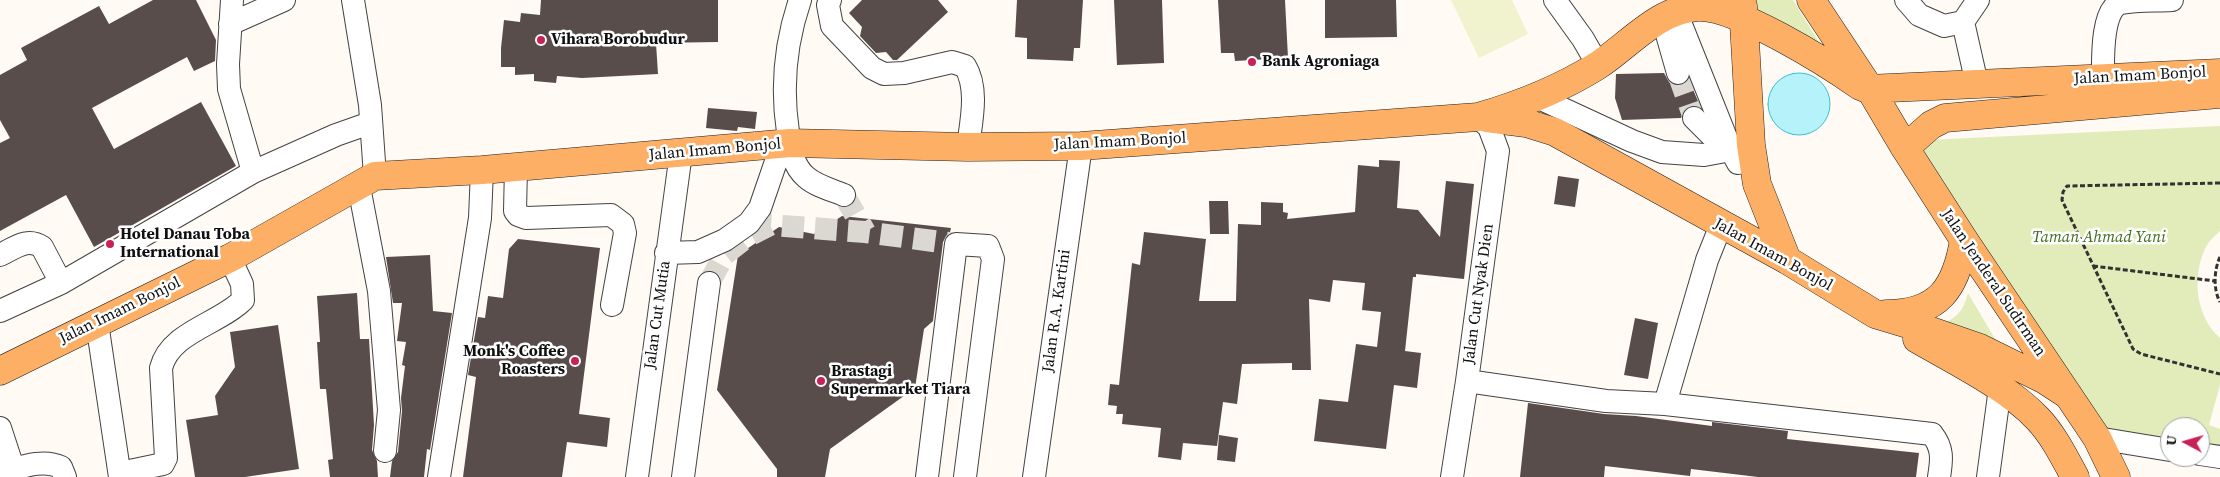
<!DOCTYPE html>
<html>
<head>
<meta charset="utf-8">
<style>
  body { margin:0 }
  #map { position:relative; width:2220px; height:477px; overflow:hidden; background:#fffaf3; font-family:"Source Serif 4",serif }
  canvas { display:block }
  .north { position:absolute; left:2160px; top:417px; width:50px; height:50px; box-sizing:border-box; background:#fff; border:1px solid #9f9f9f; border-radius:50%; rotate:276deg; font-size:14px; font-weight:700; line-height:20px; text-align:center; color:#101010 }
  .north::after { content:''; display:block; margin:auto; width:18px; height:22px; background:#c72156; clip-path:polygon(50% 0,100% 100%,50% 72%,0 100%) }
</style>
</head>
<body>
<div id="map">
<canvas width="2220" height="477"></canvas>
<div class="north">U</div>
</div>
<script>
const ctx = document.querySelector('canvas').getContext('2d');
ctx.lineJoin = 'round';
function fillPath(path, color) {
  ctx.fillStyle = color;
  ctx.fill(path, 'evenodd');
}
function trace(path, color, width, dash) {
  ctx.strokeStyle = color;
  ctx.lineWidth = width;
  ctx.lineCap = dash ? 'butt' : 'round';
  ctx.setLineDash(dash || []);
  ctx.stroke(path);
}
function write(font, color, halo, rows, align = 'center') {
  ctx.font = font + ' "Source Serif 4",serif';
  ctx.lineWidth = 5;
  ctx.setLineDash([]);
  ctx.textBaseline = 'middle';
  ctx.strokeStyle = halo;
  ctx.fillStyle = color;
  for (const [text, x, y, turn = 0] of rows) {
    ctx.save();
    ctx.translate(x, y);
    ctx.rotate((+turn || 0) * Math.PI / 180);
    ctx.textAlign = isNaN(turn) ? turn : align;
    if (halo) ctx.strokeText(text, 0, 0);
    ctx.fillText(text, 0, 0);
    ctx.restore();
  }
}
fillPath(new Path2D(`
  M1750,0H1793L1822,47L1751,14Z
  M2220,126V231C2216,235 2210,240 2207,245C2191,274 2195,316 2220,338V385L2209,425L2220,429V449L2200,446V427H2170V442L2098,432L1922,155L1923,145L1927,140Z
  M1968,293L1998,344L1941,325C1958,316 1963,312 1968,293Z`), '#e2ecba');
fillPath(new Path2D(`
  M1451,0H1512L1528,34L1479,58Z`), '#f0f3cd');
const water = new Path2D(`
  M1768 104a31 31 0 1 1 62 0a31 31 0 1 1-62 0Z`);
fillPath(water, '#b6f2f9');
trace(water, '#39bfd3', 1);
fillPath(new Path2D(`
  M153,0H196L216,40L215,61L194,71L187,57L92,108L114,149L201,102L236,166L94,247L66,195L0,231V143L10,138L0,120V75L27,60L21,48L99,6L109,24Z
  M541,0H718V42L656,43L658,74L582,78L557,76L556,83L534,81V74L515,75V67H501V48L504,20L520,22L521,13L540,15Z
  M862,0H938L948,12L897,60H893L886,52L876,53L860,36L862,27L849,13Z
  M1017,0H1083L1080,48H1074L1073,61L1027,59V38L1015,37Z
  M1114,0H1162L1164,63L1117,65Z
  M1218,0H1285L1288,58L1235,61L1234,53H1221Z
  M1325,0H1396L1397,37L1325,38Z
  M1664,73L1669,82L1674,86L1682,85L1689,80L1700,106L1691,105L1685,108L1681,118L1622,120L1615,98L1616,74Z
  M708,108L757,112L755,129L738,127L737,131L706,128Z
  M1379,160L1400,161L1397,208L1418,210L1440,237L1446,181L1474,184L1464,279L1416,274V277H1413L1405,351L1421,353L1417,388L1394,385L1386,449L1314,441L1319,399L1348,402L1356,344L1377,347L1381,312L1362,310L1365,283L1333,280L1330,302L1309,299L1311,370H1292V363L1242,364L1237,404L1223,402L1217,446L1183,443L1181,460L1158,457L1161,428L1122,424L1123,414H1116L1117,406L1108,405L1110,384L1119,385L1132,263L1140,265L1144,232L1206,239L1199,301H1236L1238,224L1261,225V202L1283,203V212L1288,213L1287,219L1355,212L1358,165L1379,167Z
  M1558,176L1579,179L1575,207L1554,204Z
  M1209,201H1228L1229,234H1210Z
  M842,216L951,228L950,232L946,236L943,242L933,321L924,329L915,388L830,449L825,477H777V469L717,390L738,255L779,227L814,234Z
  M518,239L600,248L579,414L610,418L607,447L567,442L562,477H463L476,377L468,375L478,317L485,318L488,296L503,298L509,249Z
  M430,255L433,311L452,313L430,450L427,449L424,477H390L392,461L398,452L402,411L401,398L405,366L402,365L406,342L397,341L402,303H393L386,257Z
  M357,293L360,339H369L374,425L372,450L377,461L378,477H330L328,460L333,459L326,389H320L317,342H320L317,296Z
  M1635,318L1658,323L1648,379L1624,375Z
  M278,325L299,469L245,477H195L186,420L218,415L215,396L235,367L230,332Z
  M1528,403L1604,414L1636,416L1712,426V422L1788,431L1787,439L1919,453L1916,477H1758L1691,469L1690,476L1605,466L1604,477H1520Z
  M1219,435L1238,438L1235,462L1217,460Z`), '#594d4c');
trace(new Path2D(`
  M1678,73L1694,118
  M844,195L865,232
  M709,283L725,254L748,236L770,225L865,232L956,244`), '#dbd7d1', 22, [22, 11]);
const minor = new Path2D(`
  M232,0L228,64L229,89L253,172
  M353,0L370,105L375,176
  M800,0C785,44 781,86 788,132C790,148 793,166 806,177C816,186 832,190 844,195
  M830,0L828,5L832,26L872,68L884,74L904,73L952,62L965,66C979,89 971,122 968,147
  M1555,0L1583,39L1598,65
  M1906,0L1919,15L1944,26L1963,22L1978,0
  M1676,12L1731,150L1738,163
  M1662,17L1678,73
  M1963,22L1977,84
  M230,24L284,0
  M2103,78C2103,62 2101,8 2121,3C2137,0 2156,1 2172,0
  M1537,97L1632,141L1662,152L1704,155L1731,150
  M1694,118L1716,140L1730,150
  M516,167L515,211L518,215L526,218L611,215L623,224L625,233L612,305
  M359,187L379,291L389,410L385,451
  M666,253L698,252L725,240L749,223L760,208L782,144
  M0,255C15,248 27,237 42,247L61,283
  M0,311L61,283L253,172L336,135L370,123
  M97,323L120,477
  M1467,381L1606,401L1665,404L1707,260L1721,225
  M1665,404L1932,434C1943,448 1942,459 1939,477
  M0,428L16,477
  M2097,438L2170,450
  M2200,454L2220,457
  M0,473C19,468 42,458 61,467L65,477
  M120,473L163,464L166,458L161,368C170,332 219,324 243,300L242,284L230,258
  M439,477L480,218L482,170
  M637,477L681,153
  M683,477L709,283
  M927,477L956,244L988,246L993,259L965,477
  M1034,477L1081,146
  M1452,477L1467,381L1498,151L1489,127L1478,117
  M1988,477L2000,388`);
const major = new Path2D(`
  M1811,0L1870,89L1905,148L1964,240L2097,438L2116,477
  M1743,6L1751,145L1757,184L1787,260
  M1487,118L1526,123L1555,132L1787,260L1875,314L1928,330L1980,348L2045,380L2068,395
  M1905,148L1931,125L1945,118L2220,94
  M1886,314C1939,314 1956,288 1964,240
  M1917,339C1955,361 2008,387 2038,419C2054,436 2064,457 2075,477
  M0,371L230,258L375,176L482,170L790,143L968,147L1081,146L1478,117C1520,105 1560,89 1597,66C1629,45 1657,10 1697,7C1734,4 1829,64 1860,86L1867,89L2220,73`);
trace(minor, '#434343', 24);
trace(major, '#212121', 29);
trace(new Path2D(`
  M2220,183L2067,186L2063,192L2062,200L2133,349L2141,354L2220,374
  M2220,257C2214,270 2213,289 2220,302
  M2093,266L2215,281`), '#323232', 3, [5, 2.5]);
trace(minor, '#fff', 22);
trace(major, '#fdaf65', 28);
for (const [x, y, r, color] of [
  [541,40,5,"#c72156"],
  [1252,62,5,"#c72156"],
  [110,244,5,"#c72156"],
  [575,361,5,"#c72156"],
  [821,381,5,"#c72156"]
]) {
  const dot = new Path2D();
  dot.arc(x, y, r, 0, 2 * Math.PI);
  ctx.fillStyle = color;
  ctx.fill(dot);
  trace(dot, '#fff', 2);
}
write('bold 16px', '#101010', '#fff', [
  ["Vihara Borobudur",551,40],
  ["Bank Agroniaga",1262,62],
  ["Hotel Danau Toba",120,235],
  ["International",120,253],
  ["Monk's Coffee",565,352,"right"],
  ["Roasters",565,370,"right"],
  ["Brastagi",831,372],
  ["Supermarket Tiara",831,390]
], 'left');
write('16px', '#101010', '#fff', [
  ["Jalan Imam Bonjol",2140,76,-3],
  ["Jalan Imam Bonjol",1120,142,-3],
  ["Jalan Imam Bonjol",715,150,-5],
  ["Jalan Imam Bonjol",1773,255,29],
  ["Jalan Jenderal Sudirman",1993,283,56],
  ["Jalan Cut Nyak Dien",1479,294,-82],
  ["Jalan Imam Bonjol",120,311,-26],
  ["Jalan R.A. Kartini",1057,311,-82],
  ["Jalan Cut Mutia",658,315,-82]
]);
write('italic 16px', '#426c1c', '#fff', [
  ["Taman Ahmad Yani",2099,238]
]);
</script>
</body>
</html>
